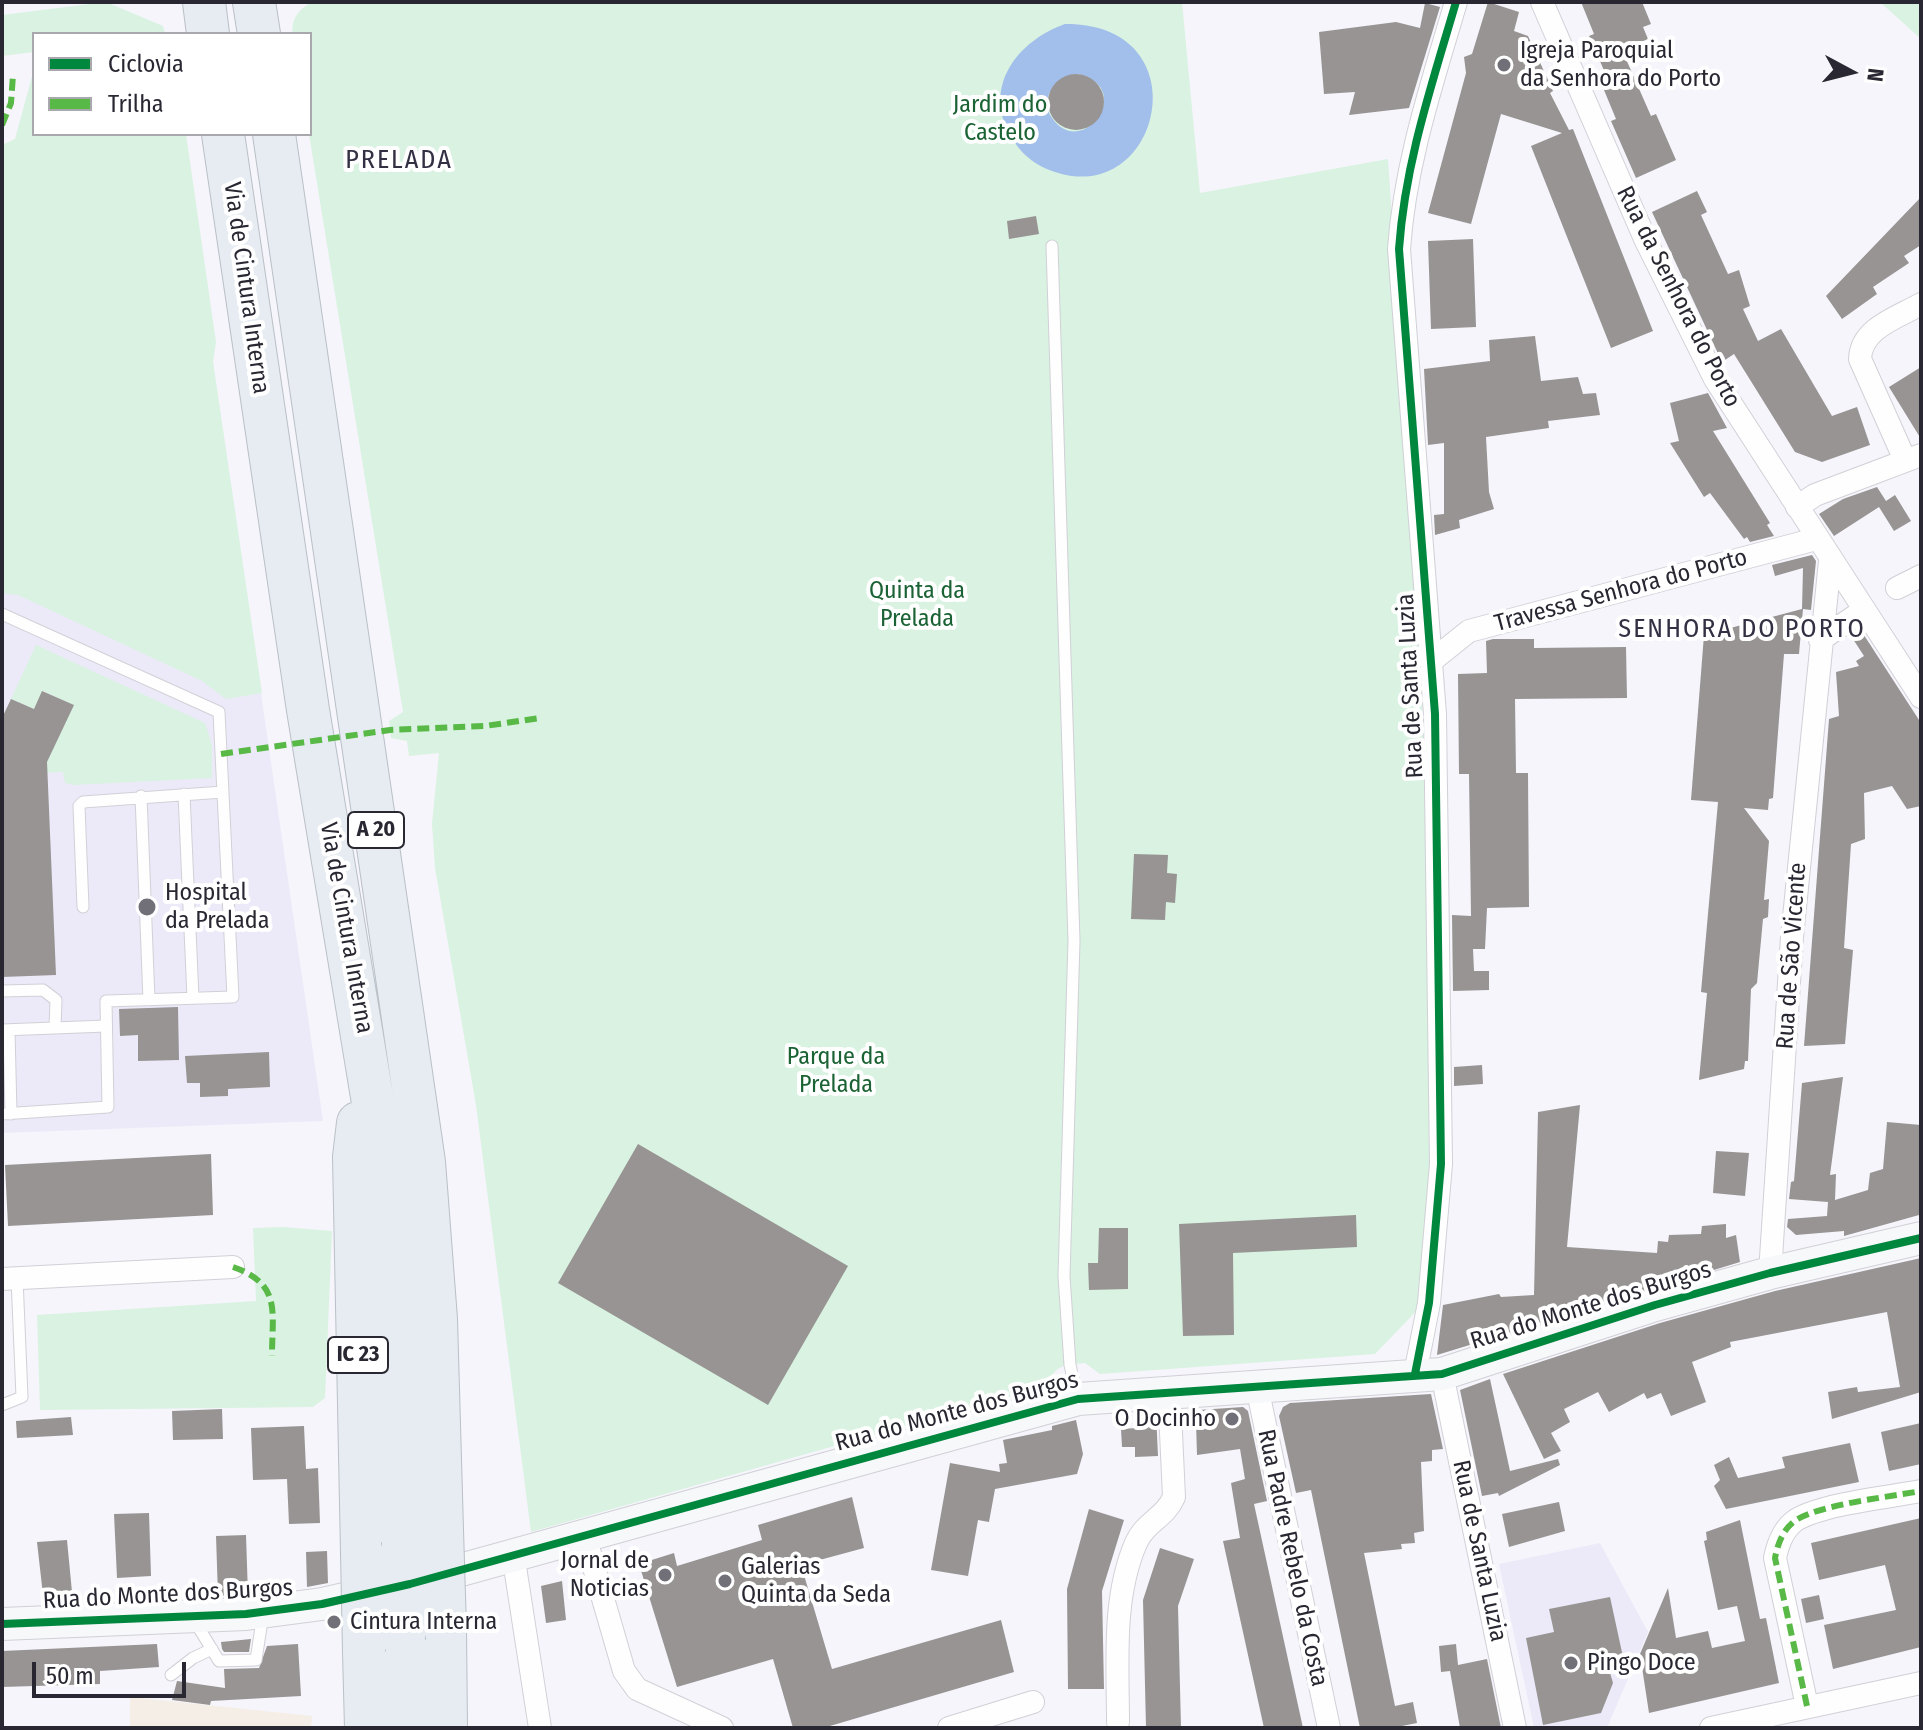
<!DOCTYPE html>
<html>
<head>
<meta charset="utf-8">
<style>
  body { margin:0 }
  #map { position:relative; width:1923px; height:1730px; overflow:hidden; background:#f6f5fb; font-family:"Fira Sans Condensed",sans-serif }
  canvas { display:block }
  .frame { position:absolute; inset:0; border:4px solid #292832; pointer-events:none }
  .legend { position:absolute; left:32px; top:32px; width:280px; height:104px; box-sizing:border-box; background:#fff; border:2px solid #a9a9ad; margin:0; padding:10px 14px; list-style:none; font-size:24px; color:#292832 }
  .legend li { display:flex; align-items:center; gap:16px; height:40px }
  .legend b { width:40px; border:2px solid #a9a9ad }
  .north { position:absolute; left:1811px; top:32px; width:80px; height:80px; -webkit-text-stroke:6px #fff; paint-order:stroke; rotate:97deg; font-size:22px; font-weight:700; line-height:32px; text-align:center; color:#292832 }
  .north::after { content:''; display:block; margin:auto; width:28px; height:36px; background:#292832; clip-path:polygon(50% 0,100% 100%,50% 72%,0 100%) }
  .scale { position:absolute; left:32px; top:1662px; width:154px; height:36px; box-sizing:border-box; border:4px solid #292832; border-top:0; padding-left:10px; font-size:24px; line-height:28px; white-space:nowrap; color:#292832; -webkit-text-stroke:6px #fff; paint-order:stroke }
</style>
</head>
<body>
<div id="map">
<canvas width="1923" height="1730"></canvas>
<div class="frame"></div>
<ul class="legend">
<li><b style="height:10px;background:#00873e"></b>Ciclovia</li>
<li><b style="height:10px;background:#58b947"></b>Trilha</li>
</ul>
<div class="north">N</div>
<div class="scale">50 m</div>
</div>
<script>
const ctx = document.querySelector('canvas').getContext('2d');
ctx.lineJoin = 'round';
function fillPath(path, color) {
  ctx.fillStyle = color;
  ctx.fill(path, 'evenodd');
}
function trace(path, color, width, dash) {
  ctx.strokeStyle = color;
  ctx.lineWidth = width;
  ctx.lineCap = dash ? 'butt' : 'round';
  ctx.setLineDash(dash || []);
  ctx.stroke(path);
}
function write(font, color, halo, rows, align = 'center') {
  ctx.font = font + ' "Fira Sans Condensed",sans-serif';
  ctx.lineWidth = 8;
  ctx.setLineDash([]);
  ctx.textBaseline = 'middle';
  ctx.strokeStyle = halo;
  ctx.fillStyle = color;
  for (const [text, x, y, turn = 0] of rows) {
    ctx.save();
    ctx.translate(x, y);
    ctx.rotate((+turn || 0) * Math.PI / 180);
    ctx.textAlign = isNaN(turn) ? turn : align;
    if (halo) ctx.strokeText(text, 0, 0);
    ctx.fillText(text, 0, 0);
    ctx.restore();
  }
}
fillPath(new Path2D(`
  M213,362L323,1121L2,1133V406Z
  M1600,1543L1648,1632L1607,1728H1534L1499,1564Z`), '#eceaf8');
fillPath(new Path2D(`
  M130,1697L312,1716L311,1728H130Z`), '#f5eee6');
fillPath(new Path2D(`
  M106,2L163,26L165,34H172H34V52L2,56V15Z
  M313,2H1182L1200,193L1388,159L1420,640L1436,1160L1425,1302L1375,1354L1100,1374L1085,1363C1057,1366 1057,1366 1046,1386L531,1532L476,1105L435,868L432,824L439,753L409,756L407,741L391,738L389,721L403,712L309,134L310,34H293C290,19 301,7 313,2Z
  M1880,2H1921V39Z
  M34,69V134H186L216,342L213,362L262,693L226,699L202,681L18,595L2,593V145L15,139Z
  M36,645L205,723L212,745V778L73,785L65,783L63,772L42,773L73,705L43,691L34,709L11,699Z
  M283,1227L332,1231L325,1398L313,1407L40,1410L37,1315L256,1301L253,1228Z`), '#d9f2e1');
fillPath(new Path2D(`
  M1065,24C1198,23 1165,195 1066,175C1043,170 1024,159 1012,138C981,88 1017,41 1065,24ZM1078,74C1137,88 1082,161 1052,118C1038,97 1057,76 1078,74Z`), '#a2beeb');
fillPath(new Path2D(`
  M1488,2L1519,12L1514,31L1528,36L1553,91L1550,93L1569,130L1573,129L1653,331L1611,348L1531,146L1562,133L1501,114L1471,224L1428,213L1466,73L1464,57L1472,54Z
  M1581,2H1642L1651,24L1643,27L1648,39L1622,50L1651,116L1656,114L1676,160L1636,178L1611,121L1616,119L1599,78L1606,75L1589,36L1594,34Z
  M1425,3L1440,7L1409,108L1349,115L1355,92L1324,94L1319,32L1396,22L1420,28Z
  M1048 102a28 28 0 1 1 56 0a28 28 0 1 1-56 0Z
  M1697,191L1707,212L1701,215L1728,274L1739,270L1750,306L1743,309L1758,341L1781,329L1832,416L1857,407L1870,445L1822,462L1795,452L1734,354L1722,362L1652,212Z
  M1921,197V245L1904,256L1909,263L1873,287L1877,294L1842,319L1826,296Z
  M1036,216L1039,234L1009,239L1007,221Z
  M1473,239L1476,327L1431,329L1428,241Z
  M1535,336L1541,381L1578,377L1583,394L1596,393L1600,415L1548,421L1549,428L1486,437L1489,492L1494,509L1459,520L1460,528L1435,535L1434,515L1444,514V443L1428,445L1424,369L1490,361L1489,340Z
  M1921,367V439L1889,387Z
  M1708,393L1727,428L1713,431L1770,523L1767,525L1774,536L1750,542L1747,537L1744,539L1710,493L1704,497L1670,443L1679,441L1670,403Z
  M1877,487L1886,501L1895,495L1911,521L1894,531L1879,507L1834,536L1819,514L1843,499Z
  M1812,555L1816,561L1811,610L1803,609L1799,654H1784L1773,798L1769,799L1768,810L1744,808L1769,841L1764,900L1769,899L1768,917L1763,919L1757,983L1751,989L1748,1061H1745L1744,1069L1699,1080L1707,993L1701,992L1718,802L1691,800L1704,635L1802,609L1803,568L1775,576L1772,565Z
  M1860,629L1921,723V806L1907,809L1892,786L1864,793L1865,839L1851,844L1844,948L1853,950L1845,1044L1804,1046L1829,719L1839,716L1836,672L1859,666L1856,661L1864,656L1851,636Z
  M1493,639H1534V648L1626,647L1627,698L1515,699L1516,773H1528L1529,907L1487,908L1485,949H1473L1474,971H1489V990L1453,991L1452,915L1471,916L1469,774H1459L1458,674L1487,673L1486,641Z
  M42,691L74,705L47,762L56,975L2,977V718L11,699L34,709Z
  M1134,854L1168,855L1167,873L1177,874L1175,903L1166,902L1165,920L1131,919Z
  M178,1007L179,1060L138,1061V1035L120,1036L119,1009Z
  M269,1052L270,1087L228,1089V1096L200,1097V1083H187L185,1056Z
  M1482,1065L1483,1084L1454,1086V1067Z
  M1843,1077L1830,1175L1836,1174L1835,1200L1868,1190L1870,1173L1883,1169L1887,1122L1921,1125L1919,1215L1844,1236V1231L1796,1235L1787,1227L1788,1219L1827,1216L1828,1202L1789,1199L1791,1182L1794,1181L1802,1083Z
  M1580,1105L1567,1247L1657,1253L1658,1241L1668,1242L1669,1235L1701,1234L1702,1226L1726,1224V1238L1736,1235L1740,1262L1437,1355L1443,1305L1499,1294L1501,1297L1534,1295L1538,1112Z
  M638,1144L848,1266L768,1405L558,1283Z
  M1716,1151L1749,1153L1745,1196L1713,1193Z
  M211,1154L213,1215L8,1226L5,1165Z
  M1356,1215L1357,1247L1233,1253L1234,1335L1183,1336L1179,1224Z
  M1099,1228H1128V1289L1089,1290L1088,1263H1098Z
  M1921,1258V1392L1832,1419L1828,1392L1857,1387L1858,1392L1900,1387L1887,1312L1730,1342L1731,1347L1692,1362L1706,1402L1671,1416L1661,1393L1647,1399L1644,1393L1609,1412L1598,1392L1564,1409L1570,1422L1551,1433L1561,1451L1544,1459L1503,1374L1660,1323L1775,1291Z
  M1490,1379L1510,1471L1558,1459L1560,1465L1499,1496L1498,1493L1482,1496L1460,1390Z
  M1431,1394L1443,1449L1432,1450V1461L1421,1462L1424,1531L1414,1533L1415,1543L1401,1544L1402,1549L1364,1553L1395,1706L1413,1702L1417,1723L1392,1728H1360L1311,1490L1296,1493L1279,1416L1283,1407L1290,1403Z
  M1243,1407L1248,1411L1267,1501L1254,1504L1303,1728H1264L1223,1541L1240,1538L1231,1483L1245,1479L1240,1449L1197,1455L1196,1422L1184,1421V1411Z
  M222,1409L223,1439L173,1440L172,1411Z
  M1156,1413L1158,1456L1135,1457V1447H1122L1121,1429L1137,1428L1136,1414Z
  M71,1417L73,1435L17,1438L16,1421Z
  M1076,1420L1083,1454L1077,1474L995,1489L989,1522L978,1520L968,1576L931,1570L950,1463L1000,1472L999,1464L1007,1463L1003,1440L1052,1430V1426Z
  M1921,1423V1464L1889,1471L1881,1432Z
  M304,1426L306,1469L318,1468L320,1523L289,1524L287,1479L253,1480L251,1428Z
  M1850,1443L1859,1482L1726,1509L1714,1486L1720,1480L1714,1465L1729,1457L1738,1478L1785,1468L1782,1457Z
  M852,1497L864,1548L801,1565L832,1669L1001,1620L1014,1672L823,1728H793L773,1659L677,1687L639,1564L674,1553L677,1566L762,1540L758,1525Z
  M1559,1502L1565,1531L1509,1547L1502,1514Z
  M1089,1509L1124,1520L1102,1591L1104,1689H1068L1067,1589Z
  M149,1513L151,1576L117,1578L114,1514Z
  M1921,1518V1647L1833,1669L1824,1625L1896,1610L1885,1565L1819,1580L1811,1543Z
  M1740,1520L1760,1619L1766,1618L1779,1683L1649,1713L1640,1654L1668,1588L1676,1638L1708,1631L1712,1648L1745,1641L1737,1606L1718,1610L1704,1541L1707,1540L1706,1532Z
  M246,1535L248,1595L218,1596L216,1536Z
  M67,1540L72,1592L43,1595L37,1542Z
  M1160,1548L1194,1559L1178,1606L1181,1728H1146L1143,1600Z
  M327,1551L328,1583L307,1587L306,1552Z
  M562,1581L566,1620L546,1623L541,1586Z
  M1819,1595L1824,1619L1806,1623L1801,1599Z
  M1610,1597L1623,1657L1606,1659L1613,1683L1601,1713L1543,1725L1526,1638L1554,1632L1549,1609Z
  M251,1639L249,1652H224L222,1649L221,1642Z
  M157,1644L159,1667L100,1671V1684L2,1687V1651Z
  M298,1644L301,1696L211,1701L210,1705L172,1700L177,1681L225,1688L224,1669L259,1668L267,1646Z
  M1456,1644L1458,1665L1487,1659L1501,1728H1460L1450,1671L1441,1672L1439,1646Z`), '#979493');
const lane = new Path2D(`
  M1052,246L1074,941L1064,1276L1070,1365L1077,1396
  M2,614L219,712L233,997L106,1001L108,1107L2,1114
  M184,794L193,998
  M141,796L149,1000
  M83,907L79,806L83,802L223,792
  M2,991L43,990L56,1000L55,1028
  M2,1030L106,1026
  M9,1030L11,1114
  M2,1405L22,1397L17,1278
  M194,1620L219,1661L256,1660L263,1614
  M171,1675L193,1658L212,1649`);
const street = new Path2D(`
  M1542,2L1646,241L1715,379L1921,697
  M1905,460L1860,359C1861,328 1897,318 1921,304
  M1797,507L1815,495L1921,455
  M1897,588L1921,576
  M1820,640L1864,610
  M1434,659L1469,631L1816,539
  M1770,1273L1792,937L1830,561
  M2,1279L233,1267
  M1415,1374L1429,1303L1441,1164L1435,714L1399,249C1405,163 1432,84 1456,2
  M1442,1374L1515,1728
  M1257,1387L1329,1728
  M584,1533L624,1671L637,1689L722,1728
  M513,1554L540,1728
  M1807,1706L1775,1558C1778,1543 1783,1529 1796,1520C1822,1504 1889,1497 1921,1491
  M1118,1722C1118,1664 1112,1598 1136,1543C1145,1522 1165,1518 1174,1497L1169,1390
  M949,1728L1033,1702
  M1711,1728L1921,1683`);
const secondary = new Path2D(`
  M2,1624L246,1614L322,1604L410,1584L1078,1399L1442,1374L1655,1305L1770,1273L1921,1238`);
const highway = new Path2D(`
  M204,2L208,34
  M254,2L259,34
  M223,134L308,710L383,1163L395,1318L403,1542
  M274,134L424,1162L436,1319L442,1530
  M358,1123L354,1157L362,1553
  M445,1629L446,1728
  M404,1640V1728
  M364,1652L366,1728`);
trace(lane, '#d1d0d7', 13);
trace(street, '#d1d0d7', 24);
trace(secondary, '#d1d0d7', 34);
trace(highway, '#b9c0c7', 44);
trace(lane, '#fefefe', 11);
trace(street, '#fefefe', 22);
trace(secondary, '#f6f8fa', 32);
trace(highway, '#e6ecf1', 42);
const highwayBridge = new Path2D(`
  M442,1530L445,1629
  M403,1542L404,1640
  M362,1553L364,1652`);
trace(highwayBridge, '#b9c0c7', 44, []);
trace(highwayBridge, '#e6ecf1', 42);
trace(new Path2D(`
  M2,125L11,103L13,75
  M221,754L390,730L485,726L540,718
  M233,1267C282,1284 272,1312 272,1356
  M1807,1706L1775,1558C1778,1543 1783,1529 1796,1520C1822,1504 1889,1497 1921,1491`), '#58b947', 6, [12, 6]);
trace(new Path2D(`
  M1415,1374L1429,1303L1441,1164L1435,714L1399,249C1405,163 1432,84 1456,2
  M2,1624L246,1614L322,1604L410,1584L1078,1399L1442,1374L1655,1305L1770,1273L1921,1238`), '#00873e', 8);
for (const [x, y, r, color] of [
  [1504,65,8,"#717078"],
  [147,907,10,"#717078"],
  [1232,1419,8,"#717078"],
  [665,1575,8,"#717078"],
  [725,1581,8,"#717078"],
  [334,1622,8,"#717078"],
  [1571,1663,8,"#717078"]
]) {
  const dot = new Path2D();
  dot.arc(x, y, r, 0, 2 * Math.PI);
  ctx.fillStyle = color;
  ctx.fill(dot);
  trace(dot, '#fff', 3);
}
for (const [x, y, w] of [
  [376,830,56],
  [358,1355,60]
]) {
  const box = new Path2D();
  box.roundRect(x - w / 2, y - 18, w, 36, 6);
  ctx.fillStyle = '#fff';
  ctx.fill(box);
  trace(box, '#292832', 2);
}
write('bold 22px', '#292832', null, [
  ["A 20",376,830],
  ["IC 23",358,1355]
]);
write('24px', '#292832', '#fff', [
  ["Igreja Paroquial",1520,51],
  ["da Senhora do Porto",1520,79],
  ["Hospital",165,893],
  ["da Prelada",165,921],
  ["O Docinho",1216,1419,"right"],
  ["Jornal de",649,1561,"right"],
  ["Noticias",649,1589,"right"],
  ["Galerias",741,1567],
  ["Quinta da Seda",741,1595],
  ["Cintura Interna",350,1622],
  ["Pingo Doce",1587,1663]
], 'left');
write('24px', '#1b6334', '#fff', [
  ["Jardim do",1000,105],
  ["Castelo",1000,133],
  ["Quinta da",917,591],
  ["Prelada",917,619],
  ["Parque da",836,1057],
  ["Prelada",836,1085]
]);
write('24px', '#292832', '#fff', [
  ["Via de Cintura Interna",246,288,82],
  ["Rua da Senhora do Porto",1678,297,63],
  ["Travessa Senhora do Porto",1621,591,-15],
  ["Rua de Santa Luzia",1411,686,-93],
  ["Via de Cintura Interna",346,928,80],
  ["Rua de São Vicente",1792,956,-86],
  ["Rua do Monte dos Burgos",1591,1306,-17],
  ["Rua do Monte dos Burgos",957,1412,-15],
  ["Rua de Santa Luzia",1479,1551,78],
  ["Rua Padre Rebelo da Costa",1292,1558,78],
  ["Rua do Monte dos Burgos",168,1595,-3]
]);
ctx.letterSpacing = '2px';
write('26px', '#333044', '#fff', [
  ["PRELADA",399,161],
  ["SENHORA DO PORTO",1742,630]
]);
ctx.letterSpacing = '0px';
</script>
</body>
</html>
